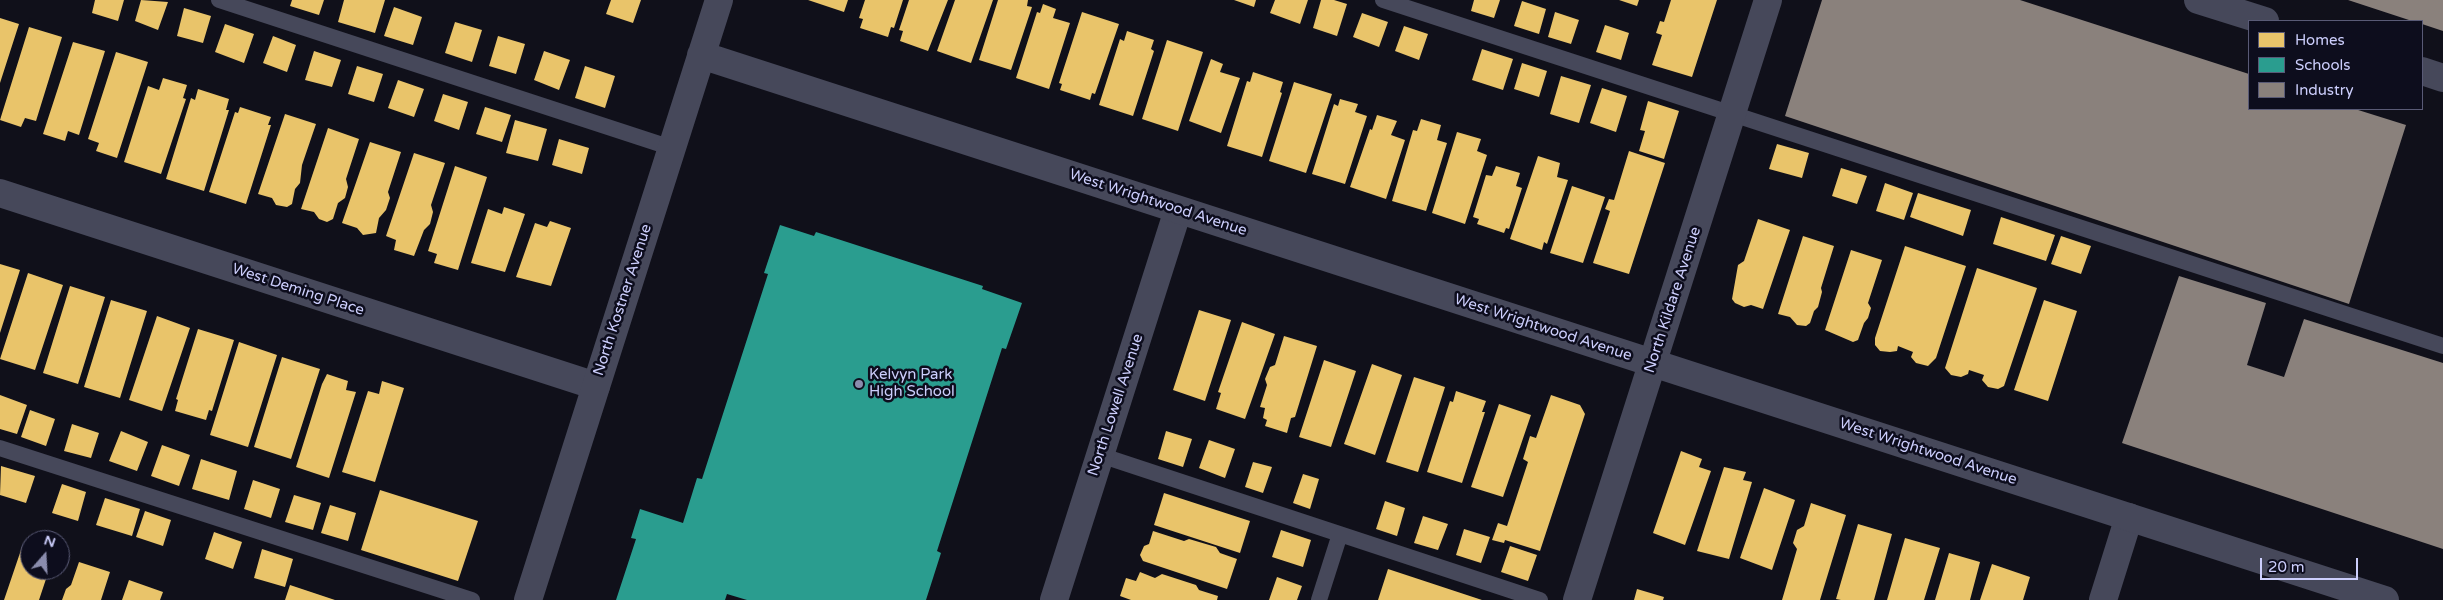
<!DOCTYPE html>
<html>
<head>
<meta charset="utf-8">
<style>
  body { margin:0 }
  #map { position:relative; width:2443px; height:600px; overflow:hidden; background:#10101a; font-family:"Varela Round",sans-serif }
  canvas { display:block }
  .legend { position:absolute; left:2248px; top:20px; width:175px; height:90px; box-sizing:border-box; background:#0d0d1d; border:1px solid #595a76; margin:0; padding:6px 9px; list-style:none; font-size:15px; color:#cccefc }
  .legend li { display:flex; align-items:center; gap:10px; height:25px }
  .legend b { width:25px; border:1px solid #595a76 }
  .north { position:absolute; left:20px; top:530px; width:50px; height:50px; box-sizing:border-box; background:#0d0d1d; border:1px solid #595a76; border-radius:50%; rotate:19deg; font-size:14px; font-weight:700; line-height:20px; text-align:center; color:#cccefc }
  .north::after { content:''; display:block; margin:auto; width:18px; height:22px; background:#8a8cad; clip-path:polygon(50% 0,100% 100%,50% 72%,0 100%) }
  .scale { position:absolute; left:2260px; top:558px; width:98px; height:22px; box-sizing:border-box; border:2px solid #cccefc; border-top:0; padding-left:6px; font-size:15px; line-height:18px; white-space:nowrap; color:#cccefc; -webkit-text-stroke:4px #0d0d1d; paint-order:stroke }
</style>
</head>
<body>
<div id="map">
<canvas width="2443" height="600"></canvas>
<ul class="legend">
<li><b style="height:14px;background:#e9c46a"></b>Homes</li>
<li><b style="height:14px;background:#2a9d8f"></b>Schools</li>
<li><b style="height:14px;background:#8a817c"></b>Industry</li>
</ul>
<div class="north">N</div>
<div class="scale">20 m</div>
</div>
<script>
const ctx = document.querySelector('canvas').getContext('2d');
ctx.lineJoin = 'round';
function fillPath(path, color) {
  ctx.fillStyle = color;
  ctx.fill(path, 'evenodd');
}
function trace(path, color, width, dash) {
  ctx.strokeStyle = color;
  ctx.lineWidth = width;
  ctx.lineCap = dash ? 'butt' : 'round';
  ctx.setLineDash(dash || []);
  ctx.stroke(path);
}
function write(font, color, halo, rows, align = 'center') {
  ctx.font = font + ' "Varela Round",sans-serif';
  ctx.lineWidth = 5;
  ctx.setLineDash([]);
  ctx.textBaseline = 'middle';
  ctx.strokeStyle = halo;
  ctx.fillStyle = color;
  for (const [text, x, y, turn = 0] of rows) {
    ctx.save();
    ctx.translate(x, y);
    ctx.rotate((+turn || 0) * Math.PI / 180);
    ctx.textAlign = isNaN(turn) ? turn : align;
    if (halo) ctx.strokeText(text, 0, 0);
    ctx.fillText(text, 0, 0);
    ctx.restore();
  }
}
fillPath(new Path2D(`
  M95,0H124L118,21L92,13Z
  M141,0L168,2L158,30L135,21Z
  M292,0H324L319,15L290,6Z
  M344,0H385L375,33L338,22Z
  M611,0H641L633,23L606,14Z
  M808,0H848L844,12Z
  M865,0H903L894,28L891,27L888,37L860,28L863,19L859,18Z
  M909,0H948L928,51L900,41L903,31L899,30Z
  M955,0H993L971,63L937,51Z
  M998,0H1028L1027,6L1032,7L1011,70L979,60Z
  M1234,0H1256L1254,7Z
  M1275,0H1308L1300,24L1270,13Z
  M1321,0H1334L1347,4L1337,36L1313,28Z
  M1474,0H1500L1494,18L1471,11Z
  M1619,0H1639L1637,6Z
  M1671,0H1717L1692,77L1652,65L1662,35L1656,33L1660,21L1664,22Z
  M1522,1L1546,9L1539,34L1514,26Z
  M1043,4L1056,9L1053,18L1070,23L1049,89L1016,78L1037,12L1040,13Z
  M394,7L422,17L413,45L384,36Z
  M184,8L211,16L203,43L177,36Z
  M1082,12L1119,24L1095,94L1092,93L1090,100L1060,90L1062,84L1059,83Z
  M1555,12L1579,20L1571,44L1548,37Z
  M1362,13L1388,22L1379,47L1353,37Z
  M0,18L19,24L0,83Z
  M455,22L482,30L472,62L445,53Z
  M225,24L254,34L244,63L215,52Z
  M1605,25L1629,33L1621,60L1596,52Z
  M1404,26L1428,34L1419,60L1395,51Z
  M29,27L62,37L36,121L25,118L21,127L0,120Z
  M1127,31L1154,40L1151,49L1154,51L1133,116L1099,105L1120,39L1124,41Z
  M273,36L296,45L287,72L263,63Z
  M498,36L525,44L516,74L489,66Z
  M1167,40L1203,52L1178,131L1142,119Z
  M73,42L105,51L79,135L68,131L65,141L43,134Z
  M1482,49L1513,59L1503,90L1472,80Z
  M314,51L341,60L332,87L305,80Z
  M544,51L570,60L559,90L534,80Z
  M116,52L148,62L117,158L96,151L99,143L88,139Z
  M1211,59L1223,64L1220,72L1240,78L1221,133L1189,121Z
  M1522,63L1547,71L1539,97L1514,89Z
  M357,66L383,74L374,102L348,94Z
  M585,66L615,76L605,108L575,98Z
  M1253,72L1283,82L1280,92L1282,93L1262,157L1227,146L1247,81L1250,82Z
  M1561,76L1591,85L1579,123L1550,114Z
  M163,78L187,85L183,98L186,99L161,174L124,162L148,86L159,90Z
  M398,80L424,89L414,117L388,108Z
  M1294,82L1332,94L1306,173L1269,161Z
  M1602,88L1627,96L1616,132L1590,123Z
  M198,89L229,99L226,110H229L204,191L166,179L191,98L195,100Z
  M443,94L468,102L459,130L434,121Z
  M1340,99L1358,104L1355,112L1367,116L1345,184L1312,174L1334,104L1338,106Z
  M1648,101L1679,111L1664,159L1639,151L1645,131L1640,130Z
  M240,107L271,117L268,125H271L246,204L209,192L235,112L238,113Z
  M485,107L511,115L502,142L476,134Z
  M285,114L316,124L302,165L300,183L295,189L292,204L287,207L276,205L272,198L258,194Z
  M1377,115L1397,121L1391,135L1405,140L1386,199L1350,187L1370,129L1372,130Z
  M1421,119L1441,125L1437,140L1447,143L1426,211L1392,201L1413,130L1417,131Z
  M515,120L547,129L538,161L506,153Z
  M328,128L359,139L346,179L348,187L345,198L338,203L333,219L327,222L319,219L314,212L301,209Z
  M1457,132L1481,139L1477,151L1487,155L1465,224L1432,213Z
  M559,139L589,148L582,174L552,165Z
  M370,142L401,152L388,192L390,198L386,210L379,218L376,233L363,235L357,228L342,223Z
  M1777,144L1809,153L1802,178L1769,169Z
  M1629,151L1665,163L1629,274L1593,263L1610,211L1605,209L1609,199L1614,200Z
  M414,153L445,163L431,205L433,212L430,224L424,230L414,256L394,250L396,240L386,236Z
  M1538,156L1560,163L1557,177L1568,180L1547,244L1544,242L1542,250L1510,239Z
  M455,166L487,177L458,270L434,263L437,254L428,251Z
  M1496,166L1520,173L1516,186L1522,188L1509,229L1506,228L1504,233L1477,224L1479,219L1473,217L1486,175L1492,176Z
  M1841,168L1867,176L1857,204L1832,196Z
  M1885,183L1913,193L1904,220L1876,211Z
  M1572,186L1605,197L1583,263L1550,253Z
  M1918,193L1971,210L1963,236L1910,217Z
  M504,207L525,214L505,272L471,263L488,209L502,214Z
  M2001,217L2055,235L2046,261L1993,244Z
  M1758,219L1790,230L1763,309L1751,305L1744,307L1735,303L1732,299L1738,265L1744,261Z
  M550,221L571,228L551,286L516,277L535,223L547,227Z
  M1803,236L1834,246L1821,288L1822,292L1818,307L1814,311L1810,323L1806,326L1797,325L1790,317L1778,314Z
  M2061,236L2091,246L2081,274L2051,264Z
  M1905,246L1966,266L1936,358L1928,366L1916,363L1911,357L1913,352L1898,346L1897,351L1890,352L1880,351L1875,345V338Z
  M1851,250L1882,260L1868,303L1871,308L1868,318L1864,323L1858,340L1853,342L1825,330Z
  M0,264L20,270L0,333Z
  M1977,268L2037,288L2004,386L1998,389L1988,387L1982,380L1984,375L1969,370L1968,374L1961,377L1951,375L1945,368Z
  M28,273L63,285L35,370L0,359Z
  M70,286L105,297L78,384L43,373Z
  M111,300L147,311L120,398L84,387Z
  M2044,300L2077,311L2048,401L2014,390Z
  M1199,310L1231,320L1205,401L1173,390Z
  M157,316L190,328L162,411L129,400Z
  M1242,322L1275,334L1245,419L1216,409L1221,393L1218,392Z
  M198,329L234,340L212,411L209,410L206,420L175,411L178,400L176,399Z
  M1284,336L1317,346L1295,417L1291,418L1287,433L1265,426L1267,420L1263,418L1265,408L1260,407L1267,385L1265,379L1270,367L1275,365Z
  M239,342L277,355L248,447L210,435Z
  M282,357L320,369L291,459L254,447Z
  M1324,360L1356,371L1331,447L1299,437Z
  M1372,364L1402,375L1375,455L1344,444Z
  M327,374L348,381L346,390L356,392L329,478L296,467L322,384Z
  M1414,377L1445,387L1418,472L1386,462Z
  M382,381L404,388L375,482L342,472L368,391L379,394Z
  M1456,391L1486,401L1482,412H1485L1462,483L1427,472L1450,401L1453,402Z
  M0,395L27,405L17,434L0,429Z
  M1551,395L1580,405L1585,414L1540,551L1505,540L1504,543L1492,540L1498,523L1507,526L1528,462L1523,459L1530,436L1536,438Z
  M1499,404L1531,415L1503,497L1471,487Z
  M30,410L55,419L46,446L21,437Z
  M72,424L99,433L91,458L64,451Z
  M121,431L148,442L137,471L109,461Z
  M1166,431L1192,439L1183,467L1158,459Z
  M1209,440L1235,449L1225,478L1199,468Z
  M162,445L190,455L179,486L151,476Z
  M1681,451L1702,459L1699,467L1711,471L1685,545L1653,533Z
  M201,459L237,471L229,500L192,489Z
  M1253,462L1272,467L1263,493L1245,487Z
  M1,466L35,476L26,503L0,495Z
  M1724,467L1746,472L1743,480L1752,482L1729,559L1697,551Z
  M1303,474L1319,479L1310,509L1293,503Z
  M253,480L280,489L271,518L244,509Z
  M62,484L86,492L78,521L52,513Z
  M1764,488L1795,500L1772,570L1740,558Z
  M380,490L478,521L458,581L361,550Z
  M1164,493L1250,521L1240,553L1154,525Z
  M294,495L321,503L313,530L285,522Z
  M105,498L140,509L132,536L96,525Z
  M1385,501L1405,508L1397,536L1376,529Z
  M1811,503L1846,515L1820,600H1782L1797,549L1793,543L1797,530L1804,526Z
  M330,505L356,513L348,541L321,533Z
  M145,511L171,520L163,546L136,537Z
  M1423,516L1448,524L1438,550L1414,543Z
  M1858,524L1892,534L1874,600H1841L1836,599Z
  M1464,529L1490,537L1481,563L1456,555Z
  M1281,530L1311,540L1303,567L1272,557Z
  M1153,531L1184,541L1189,539L1216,547L1220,553L1237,559L1227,589L1143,561L1140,555L1144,546L1149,544Z
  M214,532L242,542L233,569L205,559Z
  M1905,538L1940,548L1924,600H1887Z
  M1510,546L1537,555L1528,581L1501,572Z
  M22,547L30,549V570H49L39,600H4Z
  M262,549L293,559L285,587L254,578Z
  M1949,553L1980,562L1970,600H1935Z
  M79,562L110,572L101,600H62L66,589L71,585Z
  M1992,564L2030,577L2023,600H1980Z
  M1388,569L1482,600H1378Z
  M1140,572L1155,578L1162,574L1196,585L1199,590L1218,596L1217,600H1131L1120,596L1126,578L1136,581Z
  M1277,577L1302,586L1297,600H1269Z
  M129,580L163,592L160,600H122Z
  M290,585L335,600H285Z
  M1637,589L1664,597L1663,600H1634Z`), '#e9c46a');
fillPath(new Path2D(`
  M780,225L814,236L816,232L983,286L982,289L1022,303L1006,349L1002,348L937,551L941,553L926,600H747L727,594L725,600H616L636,539L631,538L640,509L683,523L697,478L702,479L768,274L764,273Z`), '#2a9d8f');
fillPath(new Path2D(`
  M1822,0H2020L2249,74V109H2355L2406,125L2349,304L1785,116Z
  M2348,0H2443V31L2422,24V21H2412Z
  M2179,276L2266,303L2247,365L2284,377L2304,319L2443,363V549L2122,443Z`), '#8a817c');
trace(new Path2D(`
  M219,0L672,148
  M1383,0L2443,346
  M0,448L472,600
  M1100,455L1540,600
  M1319,600L1340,534`), '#46485a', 16);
trace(new Path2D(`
  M2198,0L2265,21
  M2422,71L2443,78
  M0,193L596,386
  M1054,600L1178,210
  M1577,600L1768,0
  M2103,600L2129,517`), '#46485a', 28);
trace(new Path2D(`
  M701,55L2385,600
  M528,600L719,0`), '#46485a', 28);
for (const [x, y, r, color] of [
  [859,384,5,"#8a8cad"]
]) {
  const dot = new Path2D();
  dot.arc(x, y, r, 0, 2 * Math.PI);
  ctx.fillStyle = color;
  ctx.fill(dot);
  trace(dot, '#0d0d1d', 2);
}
write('15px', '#cccefc', '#0d0d1d', [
  ["West Wrightwood Avenue",1158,203,18],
  ["West Deming Place",298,290,18],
  ["North Kostner Avenue",623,300,-72],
  ["North Kildare Avenue",1673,300,-72],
  ["West Wrightwood Avenue",1543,328,18],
  ["North Lowell Avenue",1116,405,-72],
  ["West Wrightwood Avenue",1928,452,18]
]);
write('15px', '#cccefc', '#0d0d1d', [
  ["Kelvyn Park",869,375],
  ["High School",869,392]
], 'left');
</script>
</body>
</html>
